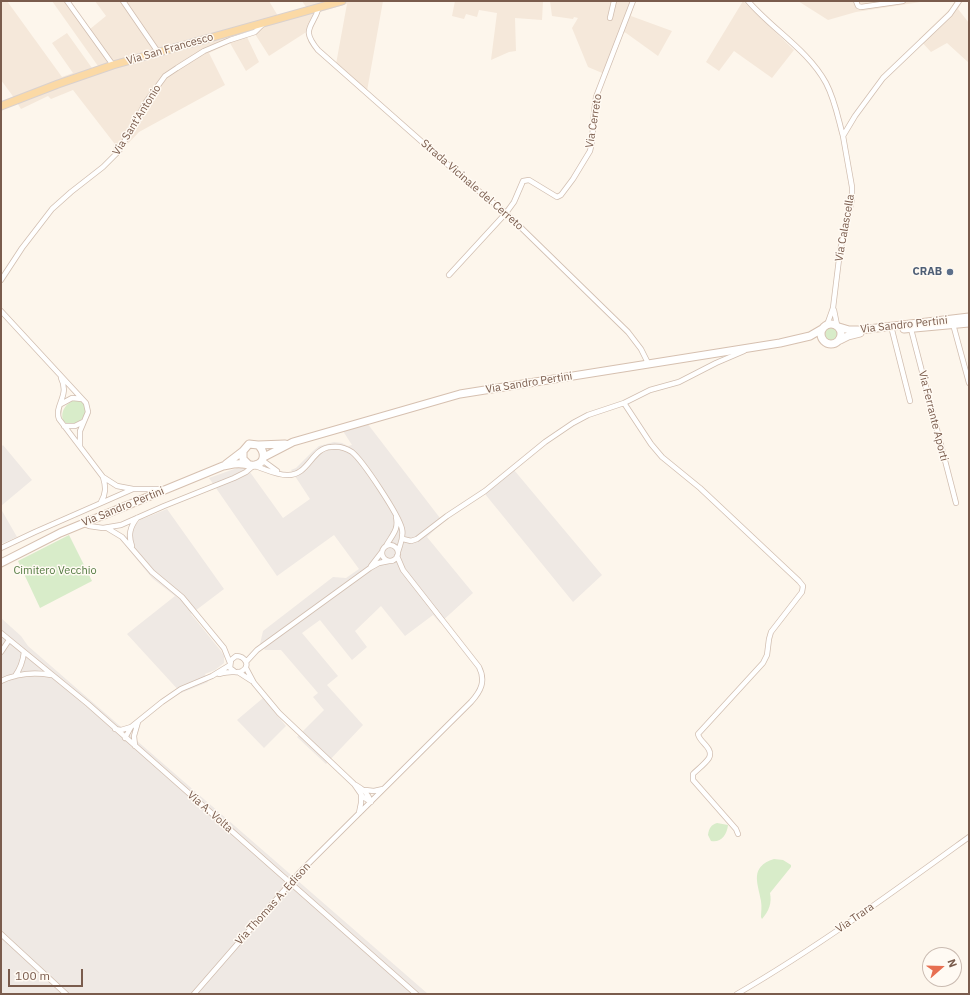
<!DOCTYPE html>
<html>
<head>
<meta charset="utf-8">
<style>
  body { margin:0 }
  #map { position:relative; width:970px; height:995px; overflow:hidden; background:#fdf6ec; font-family:"IBM Plex Sans",sans-serif }
  canvas { display:block }
  .frame { position:absolute; inset:0; border:2px solid #7a5c4d; pointer-events:none }
  .north { position:absolute; left:922px; top:947px; width:40px; height:40px; box-sizing:border-box; background:#fffaf3; border:1px solid #cabbb1; border-radius:50%; rotate:70deg; font-size:11px; font-weight:700; line-height:16px; text-align:center; color:#7a5c4d }
  .north::after { content:''; display:block; margin:auto; width:14px; height:18px; background:#e76f51; clip-path:polygon(50% 0,100% 100%,50% 72%,0 100%) }
  .scale { position:absolute; left:8px; top:969px; width:75px; height:18px; box-sizing:border-box; border:2px solid #7a5c4d; border-top:0; padding-left:5px; font-size:12px; line-height:14px; white-space:nowrap; color:#7a5c4d; -webkit-text-stroke:3px #fffaf3; paint-order:stroke }
</style>
</head>
<body>
<div id="map">
<canvas width="970" height="995"></canvas>
<div class="frame"></div>
<div class="north">N</div>
<div class="scale">100 m</div>
</div>
<script>
const ctx = document.querySelector('canvas').getContext('2d');
ctx.lineJoin = 'round';
function fillPath(path, color) {
  ctx.fillStyle = color;
  ctx.fill(path, 'evenodd');
}
function trace(path, color, width, dash) {
  ctx.strokeStyle = color;
  ctx.lineWidth = width;
  ctx.lineCap = dash ? 'butt' : 'round';
  ctx.setLineDash(dash || []);
  ctx.stroke(path);
}
function write(font, color, halo, rows, align = 'center') {
  ctx.font = font + ' "IBM Plex Sans",sans-serif';
  ctx.lineWidth = 3;
  ctx.setLineDash([]);
  ctx.textBaseline = 'middle';
  ctx.strokeStyle = halo;
  ctx.fillStyle = color;
  for (const [text, x, y, turn = 0] of rows) {
    ctx.save();
    ctx.translate(x, y);
    ctx.rotate((+turn || 0) * Math.PI / 180);
    ctx.textAlign = isNaN(turn) ? turn : align;
    if (halo) ctx.strokeText(text, 0, 0);
    ctx.fillText(text, 0, 0);
    ctx.restore();
  }
}
fillPath(new Path2D(`
  M1,1H7L62,77L73,73L52,43L67,33L92,68L98,66L52,1H70L90,29L106,16L95,1H269L278,16L306,7L302,1H383L367,91L336,64L347,4L320,12L318,18L311,29L269,56L255,34L247,37L259,62L246,71L230,43L209,53L225,85L139,132L119,153L113,150L114,143L73,90L51,99L48,96L21,109L12,95L1,80Z
  M455,1H543L542,20L515,18L516,51L509,52L491,60L497,13L479,10L477,17L466,14L464,19L452,16Z
  M550,1H635L631,16L672,31L658,56L626,33L623,32L607,75L588,67L572,28L578,18L574,17L573,19L552,16Z
  M743,1L794,50L772,78L734,51L719,71L706,62Z
  M798,1H927L856,12L828,20Z
  M955,1H962L958,9L969,23V63L947,43L931,52L919,39L951,8Z`), '#f5e8da');
fillPath(new Path2D(`
  M367,423L443,522L427,537L473,593L440,623L433,615L405,636L381,606L355,631L367,647L352,660L320,620L302,633L338,676L327,685L363,725L326,764L297,737L324,710L313,697L318,693L281,650H265L260,644L263,631L333,577L346,578L359,569L334,535L277,576L209,478L237,468H247L283,518L310,499L291,470L296,468L313,451L319,446L334,442L342,443L348,446L352,445L343,431Z
  M3,445L32,480L1,506V447Z
  M514,470L602,575L573,602L485,494Z
  M1,509L17,537L1,544Z
  M167,509L224,589L191,614L221,651L224,656V663L215,670L205,674L208,682L181,693L127,634L175,596L152,578L125,545L127,533L140,520Z
  M1,618L21,636L28,646L428,994H1Z
  M263,698L286,726L264,748L237,720Z`), '#efe9e4');
fillPath(new Path2D(`
  M823 334a8 8 0 1 1 16 0a8 8 0 1 1-16 0Z
  M75,400L83,402L87,410C84,418 78,425 69,425L63,421C60,411 66,403 75,400Z
  M69,535L92,581L40,608L18,561Z
  M717,823L728,825C727,835 721,843 711,841L708,835C709,828 711,825 717,823Z
  M774,859L783,860L791,865V867L770,893C772,903 769,911 762,919L761,917C761,912 762,907 761,901C758,883 749,867 774,859Z`), '#d8ecc9');
const minor = new Path2D(`
  M67,1L113,65
  M123,1L158,52
  M748,1C773,30 808,50 826,83C835,100 838,118 843,136
  M856,1L858,6L861,7L903,1
  M319,7C313,28 300,28 318,50L464,179L506,213L628,332L641,349L648,363
  M610,18L614,1
  M449,275L506,213L514,202L523,181L529,180L557,197L561,195L573,179L590,151L592,142L594,113L596,97L633,1
  M1,280L22,248L52,209L71,192L103,167L119,151L146,102L165,76L177,68L204,51L230,40L255,32L263,24
  M834,310L837,325
  M1,311L86,403L88,412L80,431V446
  M953,324L969,383
  M827,325L833,308L840,251L852,199V187L843,136L855,116L883,78L950,14L959,1
  M911,329L956,503
  M892,330L910,401
  M61,378C70,396 54,405 59,419L103,477L117,486L133,489
  M624,403L651,444L662,457L700,488L799,581L803,586L802,592L771,632L769,639L767,655L763,663L698,734C699,742 714,748 709,758C705,764 698,769 693,774V780L736,829L738,834
  M61,404L72,398L82,399
  M64,426H75L83,422
  M262,460L277,471
  M255,466C265,469 276,475 287,475C309,476 311,448 331,447C338,446 346,448 352,452C363,461 399,515 402,529C404,538 400,544 398,552
  M101,502C106,494 106,487 103,477
  M82,523L89,526L103,528L121,525L164,506L234,478L246,472L253,466
  M107,528L122,537L152,572L182,597L224,648L230,663
  M403,539L411,541L417,539L447,516L485,491L545,442L573,423L588,415L624,403L650,390L679,382L716,363L744,351
  M382 553a8 8 0 1 1 16 0a8 8 0 1 1-16 0Z
  M132,546C128,535 130,527 137,518
  M386,546C392,535 399,530 396,517
  M1,548L35,532L133,489H164
  M371,566L381,553
  M1,633L88,704L416,994
  M1,652L9,640
  M246,662L257,650L370,568L379,563L389,561
  M246,668L254,683L279,713L354,784C363,789 368,793 371,802
  M238,672L252,681
  M219,674C223,673 228,672 232,672C235,672 239,673 242,671C251,666 245,656 236,656L231,660L230,668L234,671
  M15,676C20,669 23,661 24,652
  M1,681C16,674 34,672 51,675
  M115,729L121,730L131,727
  M125,738L131,727L162,702L181,689L212,676L230,665
  M135,746L134,736L138,722
  M354,784L363,797L371,802
  M365,790L374,791L383,789
  M359,813L361,803V795
  M1,934L66,994
  M194,994L300,872L471,702C481,691 486,681 479,667L403,570L397,556
  M737,994C818,947 893,892 969,837`);
const secondary = new Path2D(`
  M821 334a10 10 0 1 1 20 0a10 10 0 1 1-20 0Z
  M839,327L849,330H860L969,317
  M904,329L969,323
  M840,340L848,336L860,333
  M258,445L285,444
  M264,457L293,442L460,394L780,343L810,336L822,329
  M226,464L243,451
  M1,563L60,533L223,466C229,465 236,463 242,464C247,464 251,466 255,465C266,463 265,451 258,445L249,444L243,451V459L249,465`);
const primary = new Path2D(`
  M1,106L58,84L113,65L342,1`);
trace(minor, '#d1beb0', 6);
trace(secondary, '#d6c0b0', 9);
trace(primary, '#dad1cd', 9);
trace(minor, '#fff', 4.5);
trace(secondary, '#fff', 7);
trace(primary, '#fbd9a5', 7);
for (const [x, y, r, color] of [
  [950,272,4,"#5c6f8a"]
]) {
  const dot = new Path2D();
  dot.arc(x, y, r, 0, 2 * Math.PI);
  ctx.fillStyle = color;
  ctx.fill(dot);
  trace(dot, '#fffaf3', 1.5);
}
write('11px', '#7a5c4d', '#fffaf3', [
  ["Via San Francesco",170,49,-16],
  ["Via Sant'Antonio",137,120,-58],
  ["Via Cerreto",594,121,-81],
  ["Strada Vicinale del Cerreto",472,185,41],
  ["Via Calascella",845,228,-80],
  ["Via Sandro Pertini",904,325,-6],
  ["Via Sandro Pertini",529,383,-9],
  ["Via Ferrante Aporti",933,416,76],
  ["Via Sandro Pertini",123,507,-22],
  ["Via A. Volta",210,812,41],
  ["Via Thomas A. Edison",273,904,-48],
  ["Via Trara",855,918,-35]
]);
write('bold 11px', '#4e5e75', '#fffaf3', [
  ["CRAB",942,272]
], 'right');
write('11px', '#537a41', '#fffaf3', [
  ["Cimitero Vecchio",55,571]
]);
</script>
</body>
</html>
